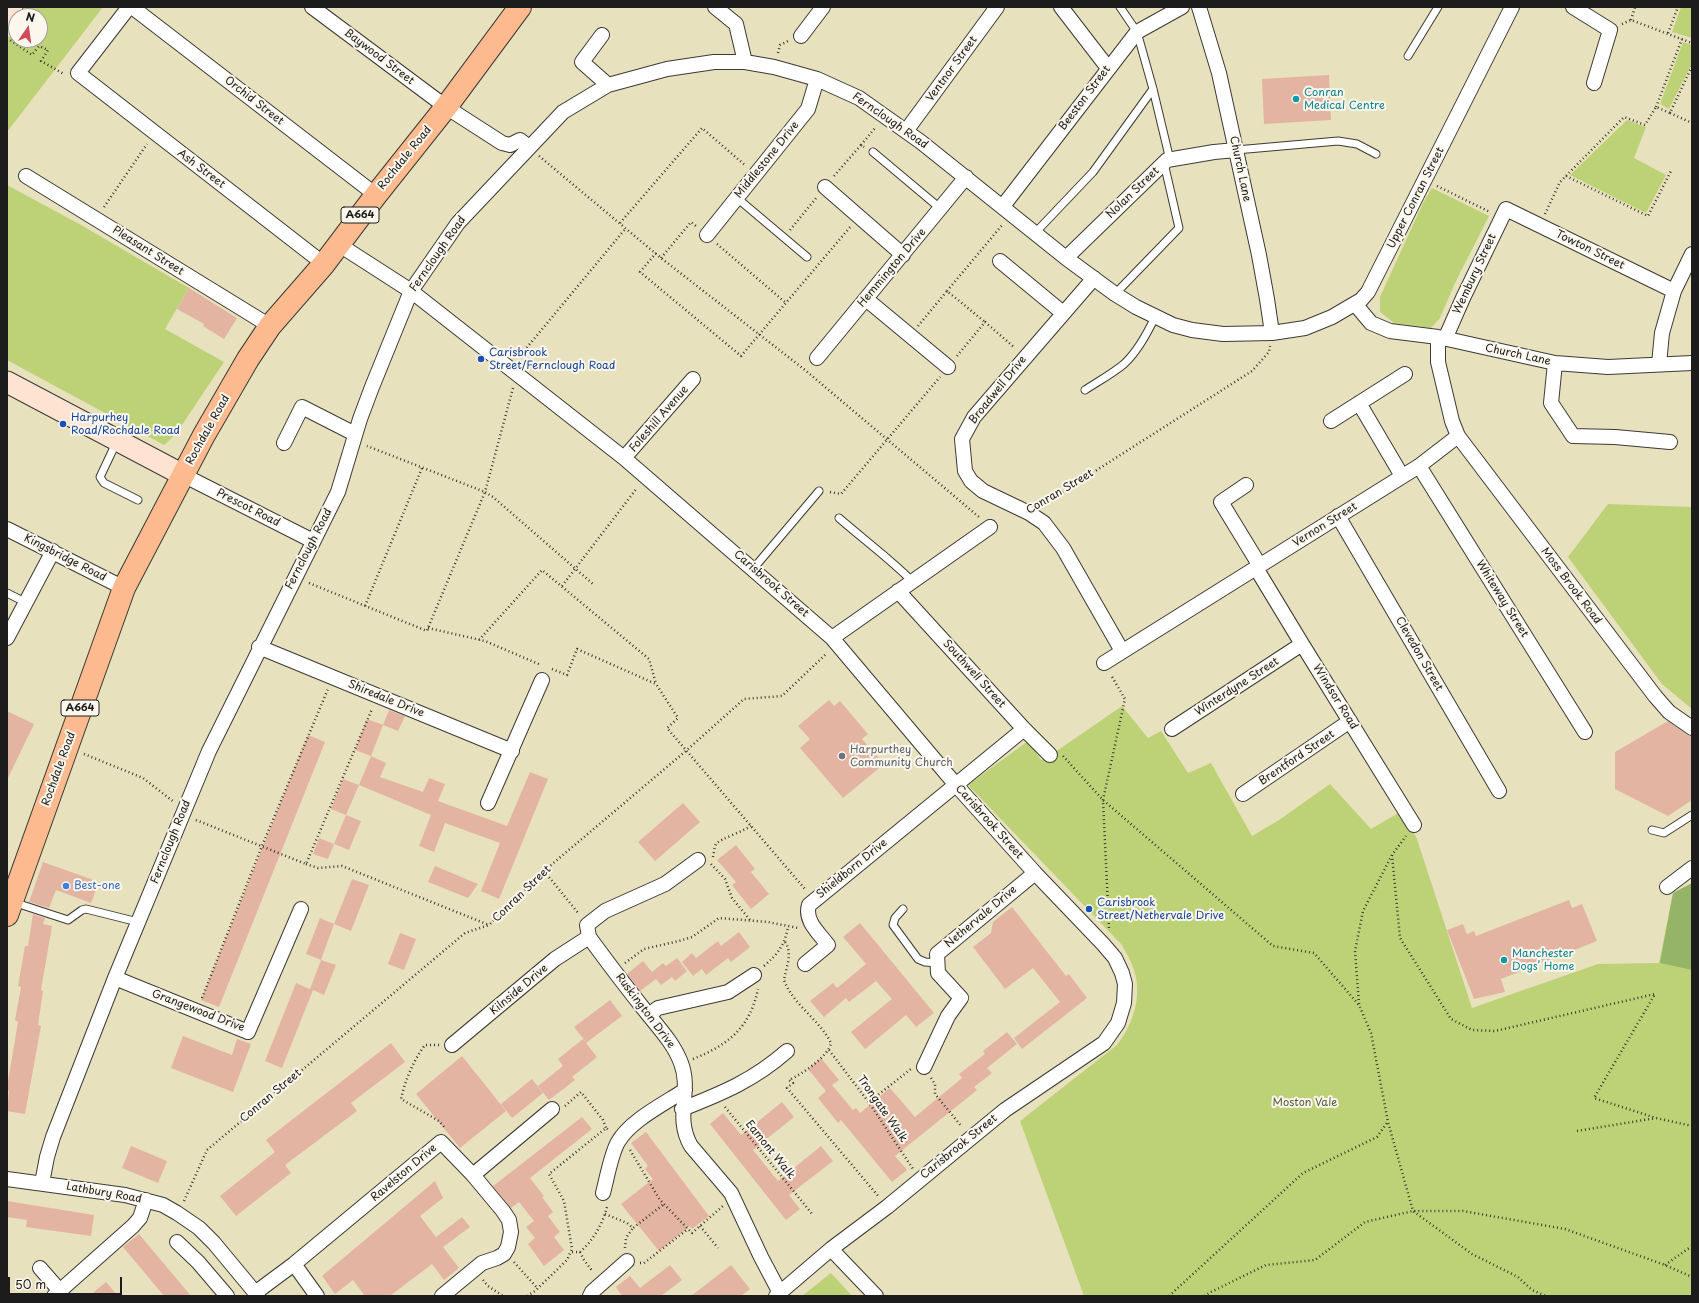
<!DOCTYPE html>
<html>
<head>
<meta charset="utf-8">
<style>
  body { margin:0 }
  #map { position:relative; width:1699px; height:1303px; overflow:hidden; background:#e8e1bd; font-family:"Playpen Sans",sans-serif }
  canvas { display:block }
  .frame { position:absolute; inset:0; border:8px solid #1c1c1c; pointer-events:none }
  .north { position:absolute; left:8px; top:8px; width:40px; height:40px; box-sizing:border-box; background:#fbf7ec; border:1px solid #a29f99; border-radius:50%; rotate:13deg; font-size:11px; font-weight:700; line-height:16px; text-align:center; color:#1c1c1c }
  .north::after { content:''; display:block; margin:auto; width:14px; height:18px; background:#d1495b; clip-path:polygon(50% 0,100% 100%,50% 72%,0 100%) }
  .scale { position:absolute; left:8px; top:1277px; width:114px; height:18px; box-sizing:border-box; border:2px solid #1c1c1c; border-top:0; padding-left:5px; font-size:12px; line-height:14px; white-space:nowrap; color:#1c1c1c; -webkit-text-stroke:3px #fbf7ec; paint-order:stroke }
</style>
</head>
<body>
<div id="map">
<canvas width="1699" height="1303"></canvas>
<div class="frame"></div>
<div class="north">N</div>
<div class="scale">50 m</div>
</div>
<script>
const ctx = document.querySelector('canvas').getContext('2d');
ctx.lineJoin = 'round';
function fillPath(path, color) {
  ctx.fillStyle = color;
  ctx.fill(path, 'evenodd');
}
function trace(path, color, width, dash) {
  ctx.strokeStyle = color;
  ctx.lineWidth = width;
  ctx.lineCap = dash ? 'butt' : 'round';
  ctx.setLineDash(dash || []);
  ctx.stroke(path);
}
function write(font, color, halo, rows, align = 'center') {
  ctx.font = font + ' "Playpen Sans",sans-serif';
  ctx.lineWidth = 4;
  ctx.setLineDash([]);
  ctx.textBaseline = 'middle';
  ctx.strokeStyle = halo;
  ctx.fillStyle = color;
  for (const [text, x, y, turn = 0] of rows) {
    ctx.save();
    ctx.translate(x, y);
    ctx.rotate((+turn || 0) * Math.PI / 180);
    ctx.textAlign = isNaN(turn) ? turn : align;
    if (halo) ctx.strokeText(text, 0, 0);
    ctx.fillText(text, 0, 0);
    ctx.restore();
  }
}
fillPath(new Path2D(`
  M27,7H103L7,132V41L16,26V40H40V16H22Z
  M1681,7H1692V38L1672,32Z
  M1683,42L1692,45V63L1669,109L1660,104Z
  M1627,120L1646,127L1634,158L1666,175L1646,213L1570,175Z
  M7,185L81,225L189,288L165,329L224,362L176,434L164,445L7,360Z
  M1432,188L1489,216L1455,283L1440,318L1431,328L1394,323L1380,312V297L1423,203Z
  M1608,504L1692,507V709L1662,684L1568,557Z
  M1122,706L1148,738L1161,731L1188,773L1211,763L1252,836L1279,820L1330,784L1371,829L1402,811L1417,839L1472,1008L1598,964L1659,963L1673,893L1692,883V1296H1084L1020,1121L1117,1045C1134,1023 1144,992 1132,965C1130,958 1125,952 1122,945L968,785L1028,741L1041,760L1048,757Z
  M831,1273L852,1296H802Z`), '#bdd276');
fillPath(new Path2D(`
  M1692,883V970L1660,963L1673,893Z`), '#96b467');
fillPath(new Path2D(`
  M1329,75L1331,120L1264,124L1262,79Z
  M189,288L237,318L224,339L203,326L204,324L177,309Z
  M829,700L834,706L840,701L868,734L862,739L884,764L843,798L800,748L810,739L798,726Z
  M389,710L405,716L398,731L383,725Z
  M7,711L34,724L7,780Z
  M367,719L383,725L371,756L355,750Z
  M1668,721L1687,735L1692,736V800L1668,816L1615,789V752Z
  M308,735L325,742L219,1007L201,1000Z
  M371,756L386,763L380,777L423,792L429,778L445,784L438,801L507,826L530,772L548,779L499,899L481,891L500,843L445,823L434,852L419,846L431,815L359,785Z
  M343,779L359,785L346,815L331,809Z
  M683,803L700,822L655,861L638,842Z
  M346,815L361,821L349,850L334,844Z
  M319,838L334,844L328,859L313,854Z
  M736,845L755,869L751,872L769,894L751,909L732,885L736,882L717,860Z
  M43,862L99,882L91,903L56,890L49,908L29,902Z
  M435,866L478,884L468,898L428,882Z
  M352,879L369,885L351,931L334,924Z
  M1569,900L1572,908L1582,904L1597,941L1501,979L1505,992L1474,999L1447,930L1463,924L1467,934L1474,931L1476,936Z
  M1012,907L1066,976L1069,974L1087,998L1022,1049L1014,1038L1060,1002L1033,968L1005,989L973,947L991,933L993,922Z
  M33,914L45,918L43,924L52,926L41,990L43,991L38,1025L41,1026L25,1114L7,1111L9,1091L7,1090V1087L18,1022L15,1020L21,987L18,986L25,946H28Z
  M320,918L334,924L321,960L306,954Z
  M860,923L934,1013L916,1027L906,1015L865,1049L851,1032L892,999L876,981L849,1002L846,998L824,1017L810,1001L833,983L837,988L866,964L843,937Z
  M739,932L750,947L731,962L728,958L706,975L702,969L693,976L682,962L692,953L696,958L718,941L721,946Z
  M400,933L416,939L404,970L388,964Z
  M677,958L687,971L675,981L672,977L661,985L656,979L640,991L627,974L643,961L652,972L663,963L666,966Z
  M321,960L336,965L324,995L313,990L282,1068L265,1061L296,983L310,989Z
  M610,1000L622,1016L586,1043L597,1057L572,1077L575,1080L549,1100L538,1086L563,1066L558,1059L583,1039L586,1042L574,1027Z
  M1007,1032L1017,1044L987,1068L992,1073L974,1087L977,1090L895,1156L907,1170L892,1182L841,1120L838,1123L818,1098L826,1091L808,1069L821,1058L839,1080L832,1085L853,1110L856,1108L860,1113L890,1088L915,1117L962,1078L959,1074L985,1054L983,1051Z
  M183,1036L232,1055L237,1039L251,1044L233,1092L171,1068Z
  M391,1043L405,1062L351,1103L357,1111L285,1165L291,1173L236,1216L220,1196L275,1152L266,1140Z
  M462,1056L506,1111L460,1148L416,1094Z
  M532,1079L543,1093L512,1118L501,1104Z
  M782,1102L794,1117L753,1150L778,1181L821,1146L833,1161L789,1195L800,1209L786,1220L710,1124L723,1113L741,1135Z
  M582,1117L592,1129L530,1178L544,1196L542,1197L553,1212L548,1216L560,1232L554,1237L564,1250L544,1266L528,1244L535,1238L526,1227L534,1221L519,1202L511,1208L493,1186Z
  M646,1132L709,1216L692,1229L690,1226L659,1251L621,1204L653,1179L645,1169L648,1166L631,1143Z
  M131,1146L167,1161L158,1183L122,1168Z
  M435,1181L443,1198L420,1216L436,1237L462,1217L470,1227L443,1247L459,1268L444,1280L432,1264L390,1296H365L353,1280L335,1294L322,1276Z
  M7,1201L94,1215L91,1236L26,1227L27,1220L7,1217Z
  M139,1234L191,1296H164L123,1247Z
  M670,1265L682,1280L661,1296H622L616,1287L630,1276L640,1288Z
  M731,1265L750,1289L741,1296H691Z
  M106,1282L118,1296H89Z`), '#e4b4a3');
const lane = new Path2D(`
  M1120,7L1137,32L1153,89L1170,160
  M1408,56L1438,7
  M1236,150L1338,141L1357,144L1376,154
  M873,152L941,209
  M737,198L807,257
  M1035,233L1093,172L1153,89
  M1115,294L1179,228L1164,163
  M1085,390C1097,382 1112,374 1124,364C1138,351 1147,334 1155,317
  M117,441L100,477L104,483L138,500
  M839,518C863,539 889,558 912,581
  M753,569L819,491
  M7,593L25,602
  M1652,830L1664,833L1692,815
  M13,902L68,920L82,910L86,909L138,922
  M903,909L895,918L893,925L918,959L925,962L938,963`);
const street = new Path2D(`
  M129,7L78,73L324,264
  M132,7L376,195
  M312,7L446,107L502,143L510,145L520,140L529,147
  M715,7L736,24L745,62
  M1061,7L1108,68
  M1199,7L1219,73L1259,255L1267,299L1272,333
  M1573,7L1610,30L1594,83
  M602,35L582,62L608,85
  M801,36L823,7
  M906,131L997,7
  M26,176L270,326
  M825,187L903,255
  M1003,206L1137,32L1182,7
  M707,235L808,109L817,79
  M338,244L411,291L624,458L832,638L956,785L1035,873L1103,944L1115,958L1122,973L1125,984L1124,1003L1118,1023L1104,1043L1005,1110L887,1207L831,1249L776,1296
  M1066,258L1167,160L1214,152L1236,150
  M1000,261L1063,313
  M1094,278L974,417L962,439L965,471L971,481L983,491L1029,513L1044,523L1063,548L1122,651
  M866,299L948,367
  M1355,304L1371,323L1390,331L1438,337L1555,363L1608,367L1692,363
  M1445,339L1463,298L1506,209L1674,291
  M817,358L966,177
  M1555,363L1551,403L1573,436L1615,437L1670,442
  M1659,364L1662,333L1674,291L1692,254
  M1359,403L1402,476
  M1331,421L1405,374
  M1458,436L1655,696L1669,712L1692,728
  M284,443L302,407L355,434
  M624,458L693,379
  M1419,466L1585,732
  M183,475L313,541
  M1246,485L1221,502L1260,566
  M1338,516L1499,791
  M7,529L124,588
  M1256,568L1302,644L1414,825
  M898,591L1024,729L1050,755
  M7,638L53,551
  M832,638L990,527
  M259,647L512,751
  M1104,663L1419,466L1458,436L1452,421L1438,362V337
  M1172,729L1302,644
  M1243,794L1350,721
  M488,803L542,680
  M698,860L665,884L605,911L587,925L589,937C608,963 627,988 647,1013C659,1028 674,1044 681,1063C692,1091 674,1117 691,1146L731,1193L761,1257L780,1293
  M1667,887L1692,868
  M805,964L828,945C819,933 804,921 809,905L1024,729
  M115,978L248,1032L301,909
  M649,1015L658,1008L728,992L754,975
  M452,1045L555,959L589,937
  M924,1067L948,1016L961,998L938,973L937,954L1035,873
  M682,1109C723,1093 754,1080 787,1051
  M473,1175L552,1109
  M7,1179L125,1195L163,1205L177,1213L199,1228L214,1243L258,1296
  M42,1183L47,1157L53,1137L115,978L209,751L338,492L360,419L372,387L411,291L458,223L563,112L608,85L667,69L714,62H745L774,67L817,79L859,98L921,142L1066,258L1115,294L1136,307L1173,325L1192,330L1223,334L1272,333L1305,328L1332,317L1361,300L1368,292L1512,7
  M603,1193C607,1178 611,1154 618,1142C631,1120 664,1104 685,1090
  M177,1242L198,1262L227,1296
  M831,1249L876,1296
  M294,1264L317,1296
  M40,1268L60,1291
  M255,1293L294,1264L441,1142L473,1175L503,1211L509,1220L511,1232L508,1247L504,1254L497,1258L482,1263L442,1296
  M54,1296L133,1226L140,1218L146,1200
  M590,1296L592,1292L627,1261`);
const secondary = new Path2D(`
  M7,18L12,7
  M7,382L183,475`);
const primary = new Path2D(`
  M7,915L124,588L204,435L248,359L270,326L324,264L376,195L446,107L520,7`);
trace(lane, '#3b3a34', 9);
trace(street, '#3b3a34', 16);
trace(secondary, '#3b3a34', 23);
trace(primary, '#3b3a34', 24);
trace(new Path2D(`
  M1631,20L1635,7
  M1622,24L1631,20L1692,43
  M1668,33L1678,7
  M7,38L32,55L39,46L48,50L41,61L64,74
  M778,53L780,45L788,41
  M1656,107L1682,39
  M1670,113L1692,123
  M861,145L876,127
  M539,156L661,258L805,370L979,517
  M834,176L861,145L864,147
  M1566,176L1648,216L1672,169
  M1437,186L1490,212
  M104,207L147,144
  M1545,214L1560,182L1624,117L1645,125L1656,107L1670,113L1692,66
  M620,223L702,128L746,166
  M790,230L817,197
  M717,244L786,303
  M656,253L640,272L741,356L851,226
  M661,258L691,222L697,227
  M947,291L1003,224
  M918,326L947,291L985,322
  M957,356L985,322L1015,348
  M519,357L626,228
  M513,388L485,492L493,497L593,584
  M830,492L841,494L940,377
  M1042,505L1252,371L1269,352L1270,346
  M309,583L427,631L428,628L485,492L367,446
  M562,586L637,488
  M365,606L422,468
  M428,628L485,641L541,665
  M479,640L542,570L649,659L656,684
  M552,669L567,675L577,649L656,684L678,718L667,728L805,889
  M84,754L143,778L174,802
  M1063,756L1103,800L1273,946L1314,953L1359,1005L1371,1033L1388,1122L1413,1211L1472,1254L1518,1277L1532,1290L1546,1296
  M196,820L306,864L372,709
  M1392,855L1400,938L1451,1019L1472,1030L1495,1031L1655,994L1594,1098L1656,1118L1692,1126
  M713,857C714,853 714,848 716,844C720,839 744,831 751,826
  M306,864L318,868L342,866L489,925
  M711,864L725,879L732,898L750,920
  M544,871L579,914
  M1109,928L1103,800L1125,699L1111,675
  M785,942C793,953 786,968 784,980C793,1005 820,1020 831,1043C828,1057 802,1074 789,1080L793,1083L787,1088L879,1197
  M625,963L644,949L679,941L692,937L719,918L768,922L798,928
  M764,966C778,954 785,944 788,927
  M202,998L262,846L328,689
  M1359,1004L1355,951L1363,911L1392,855L1406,836
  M439,1045H425C413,1061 405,1081 401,1099L439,1121L445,1128
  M829,1050L870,1104L913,1169
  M693,1059C728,1045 750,1028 758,989
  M931,1078L935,1084V1094L962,1127
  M869,1102L911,1069
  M565,1106L581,1092L603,1120L606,1128
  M725,1107L813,1215
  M1577,1131L1656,1118
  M630,1150L660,1200L692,1233L723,1206
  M184,1201L207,1150L465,933L489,925L544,871L687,750L744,699L782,696L827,653
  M605,1214L627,1223L633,1228L664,1204
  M700,1226L718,1248
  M625,1248L626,1238L633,1228
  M572,1252H580C593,1241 603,1223 607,1207
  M580,1252L584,1260L593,1272
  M514,1262L538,1289
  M640,1263H644L688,1229
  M1665,1265L1692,1246
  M483,1280L488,1286L503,1296
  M527,1296L535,1291L567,1260L572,1249L564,1201L549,1174L606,1128L610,1131
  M1169,1296L1303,1173L1377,1137L1387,1123
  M1204,1296L1211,1292L1266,1265L1315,1260L1365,1222L1413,1211H1463L1565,1229L1665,1265L1692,1277`), '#3b3a34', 2.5, [1, 3]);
trace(lane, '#fff', 7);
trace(street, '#fff', 14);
trace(secondary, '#fee3d2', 21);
trace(primary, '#fcba8e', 22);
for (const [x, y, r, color] of [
  [1296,99,4,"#0f9aa8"],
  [481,359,4,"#1a4fb4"],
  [63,424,4,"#1a4fb4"],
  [842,756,4,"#6b7280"],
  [66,886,4,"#3f7fe0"],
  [1089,909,4,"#1a4fb4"],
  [1504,960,4,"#0f9aa8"]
]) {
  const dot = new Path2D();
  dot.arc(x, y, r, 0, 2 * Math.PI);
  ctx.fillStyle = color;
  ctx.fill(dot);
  trace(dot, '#fbf7ec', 1.5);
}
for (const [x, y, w] of [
  [360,215,38],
  [80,708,38]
]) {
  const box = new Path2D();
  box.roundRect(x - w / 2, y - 8, w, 16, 3);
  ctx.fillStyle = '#fbf7ec';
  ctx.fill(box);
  trace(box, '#1c1c1c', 1);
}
write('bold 10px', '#1c1c1c', null, [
  ["A664",360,215],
  ["A664",80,708]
]);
write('11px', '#1c1c1c', '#fbf7ec', [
  ["Baywood Street",379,57,37],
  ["Ventnor Street",952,69,-54],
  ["Beeston Street",1085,98,-53],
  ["Orchid Street",254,101,38],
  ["Fernclough Road",890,121,35],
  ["Rochdale Road",405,158,-51],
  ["Middlestone Drive",767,160,-51],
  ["Ash Street",201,169,37],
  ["Church Lane",1240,169,78],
  ["Nolan Street",1133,193,-44],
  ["Upper Conran Street",1416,198,-63],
  ["Towton Street",1590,250,26],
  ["Pleasant Street",148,251,32],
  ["Fernclough Road",438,254,-55],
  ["Hemmington Drive",892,268,-50],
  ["Wembury Street",1475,274,-65],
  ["Church Lane",1518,355,12],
  ["Broadwell Drive",998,390,-51],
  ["Foleshill Avenue",659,419,-49],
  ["Rochdale Road",208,430,-61],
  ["Conran Street",1060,492,-31],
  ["Prescot Road",248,508,27],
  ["Vernon Street",1325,525,-32],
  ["Fernclough Road",309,549,-63],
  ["Kingsbridge Road",65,558,27],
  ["Carisbrook Street",771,584,41],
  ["Moss Brook Road",1571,586,53],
  ["Whiteway Street",1502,599,58],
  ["Clevedon Street",1419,654,60],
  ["Southwell Street",974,674,48],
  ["Winterdyne Street",1237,687,-33],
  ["Windsor Road",1335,697,58],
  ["Shiredale Drive",386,699,22],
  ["Brentford Street",1297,758,-34],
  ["Rochdale Road",59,769,-70],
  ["Carisbrook Street",989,822,48],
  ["Fernclough Road",171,842,-68],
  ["Shieldborn Drive",852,869,-39],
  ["Conran Street",522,894,-44],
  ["Nethervale Drive",981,917,-40],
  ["Kilnside Drive",519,990,-40],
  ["Grangewood Drive",198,1011,21],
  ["Ruskington Drive",645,1011,53],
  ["Conran Street",271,1096,-40],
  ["Trongate Walk",882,1109,55],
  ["Carisbrook Street",959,1147,-39],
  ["Eamont Walk",770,1150,51],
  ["Ravelston Drive",404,1173,-40],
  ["Lathbury Road",104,1193,10]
]);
write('11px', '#0d838f', '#fbf7ec', [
  ["Conran",1304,93],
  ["Medical Centre",1304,106],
  ["Manchester",1512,954],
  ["Dogs’ Home",1512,967]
], 'left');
write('11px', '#164399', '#fbf7ec', [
  ["Carisbrook",489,353],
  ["Street/Fernclough Road",489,366],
  ["Harpurhey",71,418],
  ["Road/Rochdale Road",71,431],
  ["Carisbrook",1097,903],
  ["Street/Nethervale Drive",1097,916]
], 'left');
write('11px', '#5b616d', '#fbf7ec', [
  ["Harpurthey",850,750],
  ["Community Church",850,763]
], 'left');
write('11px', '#366cbe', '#fbf7ec', [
  ["Best-one",74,886]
], 'left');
write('11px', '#545c3c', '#fbf7ec', [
  ["Moston Vale",1305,1103]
]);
</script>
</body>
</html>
